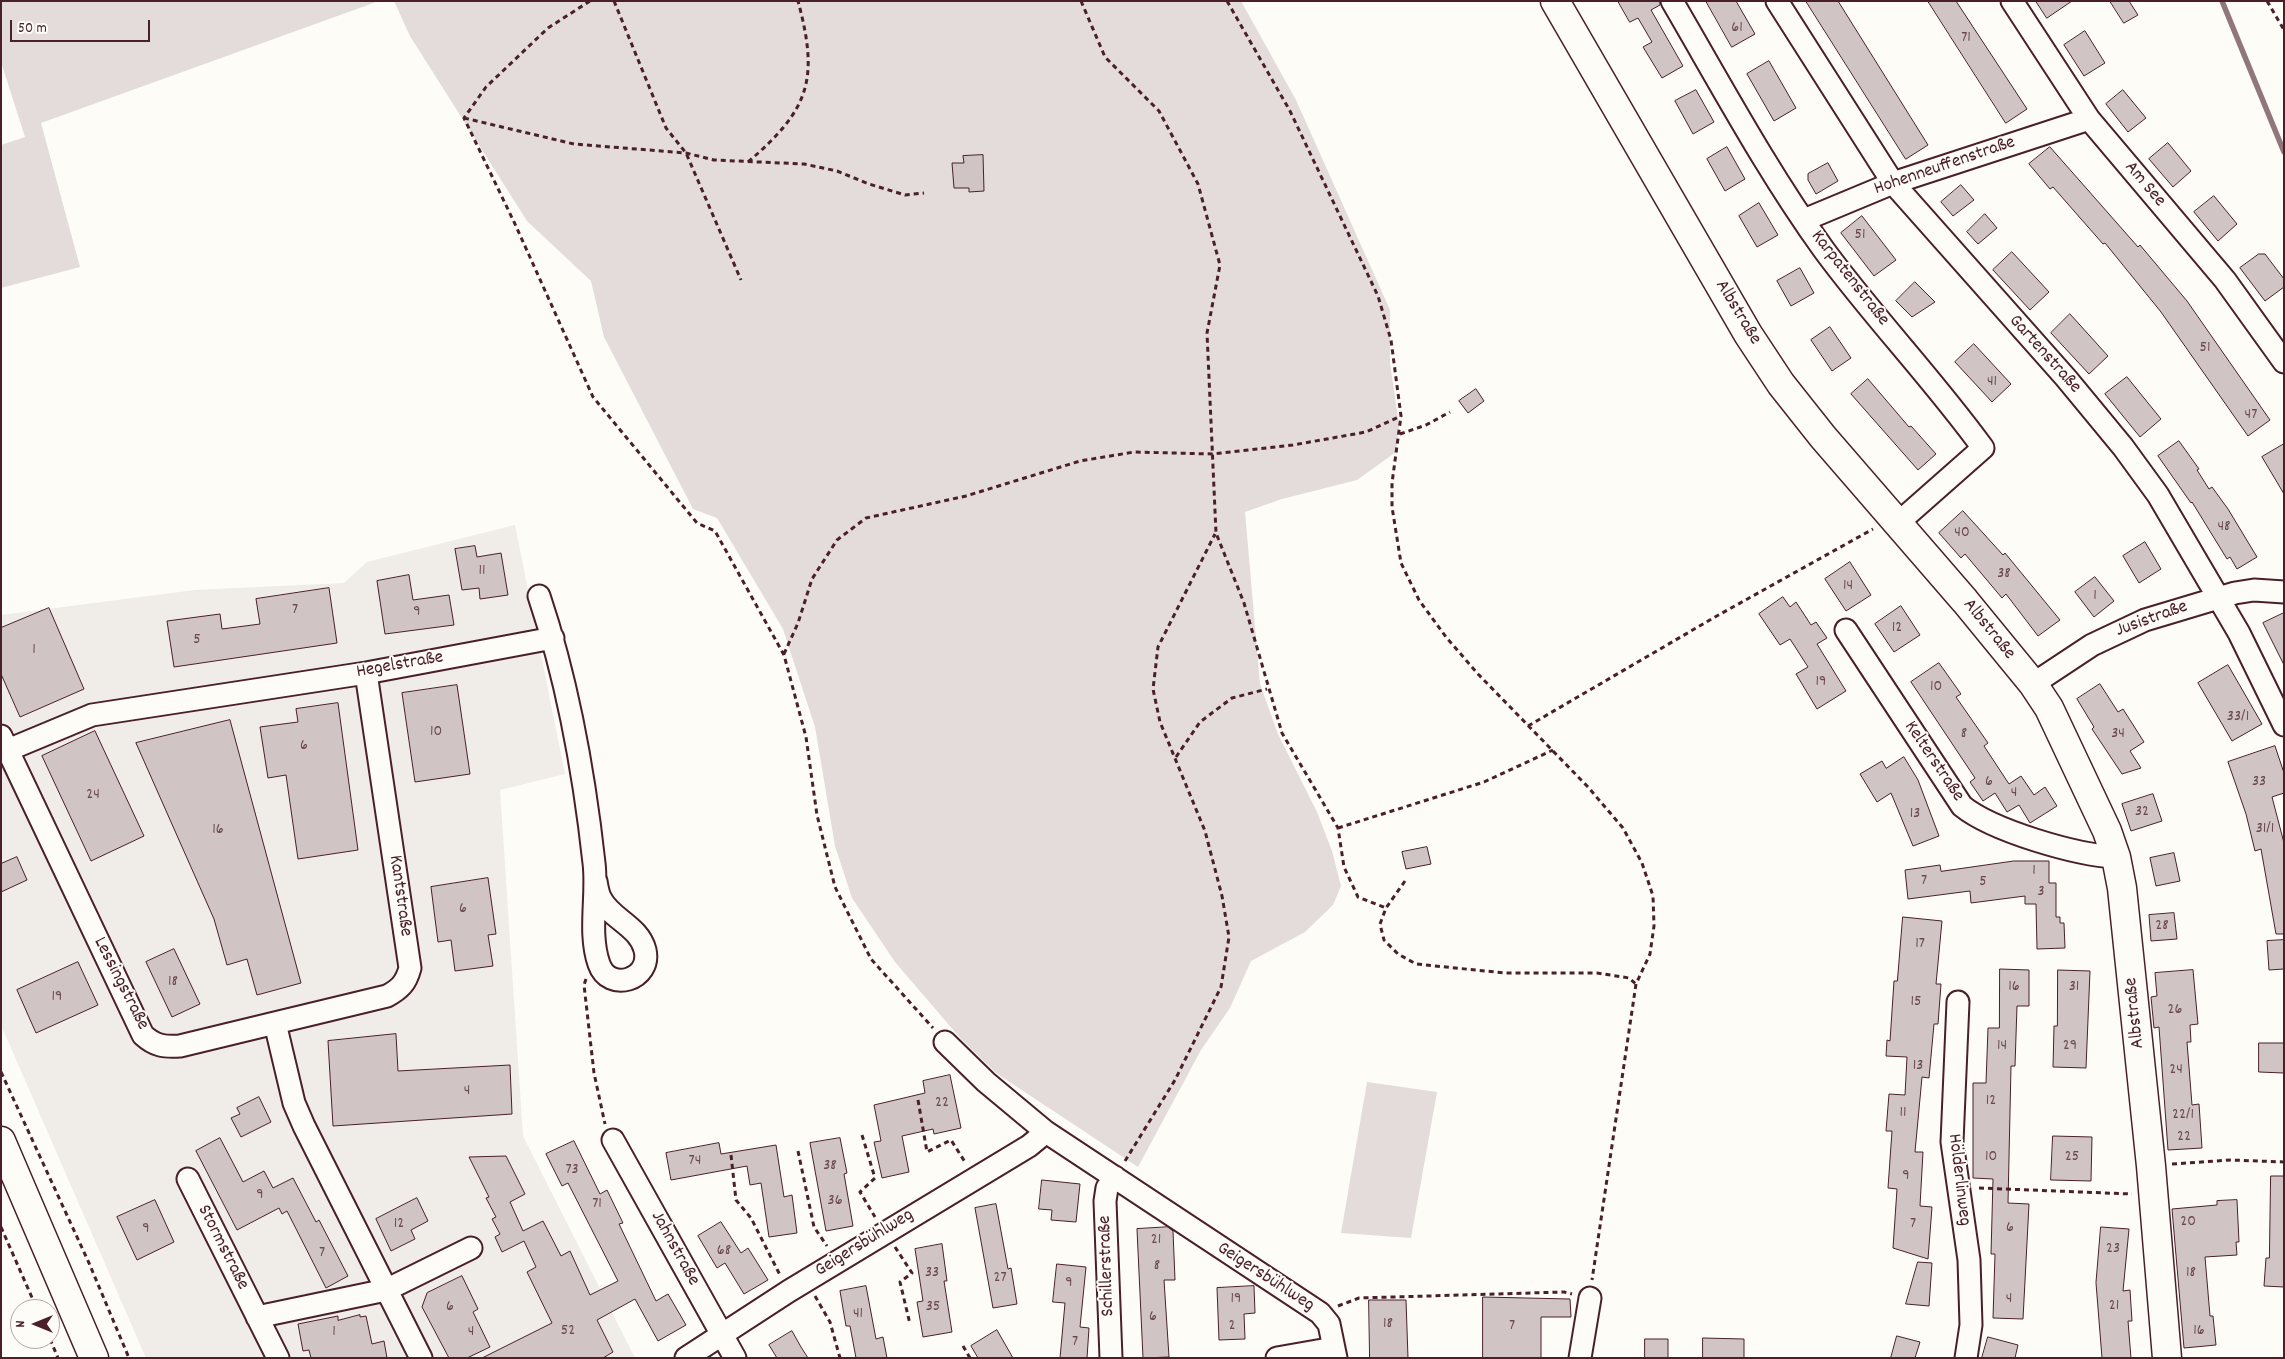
<!DOCTYPE html>
<html>
<head>
<meta charset="utf-8">
<style>
  body { margin:0 }
  #map { position:relative; width:2285px; height:1359px; overflow:hidden; background:#fdfcf7; font-family:Dekko,sans-serif }
  canvas { display:block }
  .frame { position:absolute; inset:0; border:2px solid #4a1f2b; pointer-events:none }
  .north { position:absolute; left:10px; top:1299px; width:50px; height:50px; box-sizing:border-box; background:#fdfcf7; border:1px solid #b5a4a5; border-radius:50%; rotate:270deg; font-size:14px; font-weight:700; line-height:20px; text-align:center; color:#4a1f2b }
  .north::after { content:''; display:block; margin:auto; width:18px; height:22px; background:#4a1f2b; clip-path:polygon(50% 0,100% 100%,50% 72%,0 100%) }
  .scale { position:absolute; left:10px; top:20px; width:140px; height:22px; box-sizing:border-box; border:2px solid #4a1f2b; border-top:0; padding-left:6px; font-size:15px; line-height:18px; white-space:nowrap; color:#4a1f2b; -webkit-text-stroke:4px #fdfcf7; paint-order:stroke }
</style>
</head>
<body>
<div id="map">
<canvas width="2285" height="1359"></canvas>
<div class="frame"></div>
<div class="north">N</div>
<div class="scale">50 m</div>
</div>
<script>
const ctx = document.querySelector('canvas').getContext('2d');
ctx.lineJoin = 'round';
function fillPath(path, color) {
  ctx.fillStyle = color;
  ctx.fill(path, 'evenodd');
}
function trace(path, color, width, dash) {
  ctx.strokeStyle = color;
  ctx.lineWidth = width;
  ctx.lineCap = dash ? 'butt' : 'round';
  ctx.setLineDash(dash || []);
  ctx.stroke(path);
}
function write(font, color, halo, rows, align = 'center') {
  ctx.font = font + ' Dekko,sans-serif';
  ctx.lineWidth = 4;
  ctx.setLineDash([]);
  ctx.textBaseline = 'middle';
  ctx.strokeStyle = halo;
  ctx.fillStyle = color;
  for (const [text, x, y, turn = 0] of rows) {
    ctx.save();
    ctx.translate(x, y);
    ctx.rotate((+turn || 0) * Math.PI / 180);
    ctx.textAlign = isNaN(turn) ? turn : align;
    if (halo) ctx.strokeText(text, 0, 0);
    ctx.fillText(text, 0, 0);
    ctx.restore();
  }
}
fillPath(new Path2D(`
  M515,525L565,774L500,790L523,1136L635,1358H146L1,1025V615L195,590L344,583L367,562Z`), '#f0ece8');
fillPath(new Path2D(`
  M1,1H379L41,123L80,267L1,288V145L25,137L1,62Z
  M394,1H1241L1296,100L1390,310V363L1399,425L1396,452L1357,480L1282,499L1245,512L1260,684L1278,734L1317,812L1332,851L1341,886L1333,905L1305,932L1251,961L1230,1008L1201,1050L1138,1167L996,1073L961,1039L895,962L852,898L835,846L815,727L783,629L717,518L693,509L604,337L591,281L527,221L410,36Z
  M1367,1082L1437,1092L1411,1238L1341,1233Z`), '#e3dcda');
trace(new Path2D(`
  M2222,1L2284,152`), '#91777b', 5.5);
const building = new Path2D(`
  M1618,1H1660V5L1651,10L1683,66L1662,78L1643,47L1652,42L1638,18L1630,22Z
  M1706,1H1736L1755,34L1732,47Z
  M1806,1H1838L1928,145L1906,159Z
  M1928,1H1956L2027,109L2006,123Z
  M2036,1H2072L2047,18Z
  M2110,1H2129L2138,15L2124,23Z
  M2085,31L2105,63L2084,76L2064,45Z
  M1769,61L1796,108L1774,121L1747,74Z
  M1696,90L1714,122L1693,134L1675,101Z
  M2123,90L2146,118L2128,132L2106,104Z
  M2168,143L2191,171L2173,187L2149,159Z
  M1727,147L1745,179L1725,191L1707,159Z
  M2050,147L2138,247L2140,245L2187,301L2270,420L2248,436L2161,312L2105,243L2103,244L2053,187L2050,189L2029,164Z
  M983,155L984,191L969,192V188H954L952,163H964L963,156Z
  M1828,163L1838,181L1816,194L1808,180V174Z
  M1961,185L1974,200L1953,216L1941,202Z
  M2214,196L2237,224L2218,241L2194,212Z
  M1759,203L1778,235L1757,247L1739,216Z
  M1985,214L1997,228L1978,244L1967,232Z
  M1862,216L1896,260L1874,276L1841,233Z
  M2012,252L2049,292L2030,310L1993,270Z
  M2259,254H2265L2284,279V287L2265,301L2240,268Z
  M1800,268L1814,293L1791,306L1777,281Z
  M1915,282L1935,302L1912,317L1896,301Z
  M2070,314L2108,356L2089,374L2051,333Z
  M1830,327L1851,358L1832,371L1811,340Z
  M1974,344L2011,384L1992,402L1955,362Z
  M2127,377L2161,419L2140,437L2105,394Z
  M1868,379L1909,427L1911,426L1936,454L1918,470L1851,394Z
  M1476,389L1484,401L1468,413L1459,401Z
  M2179,441L2199,469L2197,470L2209,489L2212,487L2228,509L2257,557L2237,569L2230,557L2227,559L2192,502L2191,503L2158,456Z
  M2284,444V494L2262,457Z
  M1963,511L2003,555L2005,553L2060,620L2038,636L2006,594L2002,598L1965,554L1961,558L1939,533Z
  M2145,542L2161,569L2139,583L2123,556Z
  M475,546L477,557L501,553L508,595L480,599L479,588L462,590L455,549Z
  M1850,562L1871,595L1846,611L1825,579Z
  M409,575L413,600L449,595L454,625L385,634L377,581Z
  M2095,577L2114,601L2094,617L2075,592Z
  M329,588L337,643L174,667L167,621L220,614L222,629L260,624L256,599Z
  M1783,597L1790,607L1796,602L1811,625L1816,622L1827,638L1817,644L1846,691L1817,709L1796,674L1808,667L1790,639L1780,645L1759,614Z
  M1901,606L1920,635L1894,652L1875,624Z
  M49,608L84,689L20,717L1,674V628Z
  M2284,613V665L2263,623Z
  M1939,663L1961,694L1956,697L1988,743L1984,746L2009,784L2021,776L2034,795L2045,787L2057,806L2030,823L2019,805L2007,812L1995,793L1983,801L1970,782L1975,778L1911,682Z
  M2228,665L2262,724L2232,741L2198,683Z
  M2100,684L2118,712L2123,709L2144,742L2130,751L2141,768L2122,774L2092,729L2094,727L2077,699Z
  M457,685L470,774L415,782L402,693Z
  M338,703L358,850L298,859L286,775L268,778L260,727L298,722L296,709Z
  M230,720L301,983L257,995L247,959L227,965L214,919L136,743Z
  M95,731L144,836L91,861L42,756Z
  M2275,746L2284,773V793L2272,797L2284,843V934H2276L2261,849L2255,851L2246,814L2228,762Z
  M1904,757L1918,780L1939,836L1913,846L1891,793L1877,802L1860,774L1882,761L1886,768Z
  M2153,794L2162,821L2131,831L2122,804Z
  M1427,847L1431,864L1406,869L1402,852Z
  M2174,853L2180,881L2156,886L2150,858Z
  M17,857L27,880L1,892V864Z
  M2014,861H2049V883H2056V917H2060V923H2064L2065,948L2037,949L2036,904H2025V896L1971,903L1970,891L1908,899L1905,870L1940,865L1941,871Z
  M488,878L496,934L488,935L493,966L455,971L451,940L438,942L431,887Z
  M2174,913L2177,939L2151,941L2149,915Z
  M1903,917L1942,921L1936,984H1941L1938,1024H1934L1929,1078L1922,1077L1915,1152H1923L1920,1206L1932,1207L1928,1259L1893,1248L1897,1189L1888,1188L1892,1131H1886L1889,1094L1905,1095L1907,1057L1886,1056L1887,1040L1890,1041L1894,981H1897Z
  M2284,940V969L2269,970L2267,941Z
  M174,949L200,1004L172,1017L146,962Z
  M78,962L98,1005L36,1033L17,990Z
  M2000,969L2029,970V1006H2017L2015,1066H2011L2008,1203L2029,1204L2023,1319L1993,1318L1995,1254H1991L1993,1179L1973,1178V1083H1986L1988,1028H1999Z
  M2058,970L2090,971L2086,1068L2053,1067L2054,1026H2057Z
  M2193,970L2198,1024L2190,1025L2191,1042H2187L2192,1105L2199,1104L2202,1148L2168,1150L2159,1027L2154,1028L2151,997L2157,996L2155,973Z
  M396,1034L398,1071L510,1065L512,1114L333,1126L328,1041Z
  M2259,1043H2284V1073L2259,1072Z
  M950,1075L961,1128L934,1134L933,1129L902,1136L909,1172L882,1178L874,1142L881,1141L874,1105L925,1093L923,1081Z
  M259,1097L271,1122L241,1137L231,1118L240,1114L237,1108Z
  M2053,1136L2092,1137L2091,1181L2051,1180Z
  M220,1138L243,1182L264,1171L273,1188L293,1178L316,1222L319,1220L348,1276L326,1288L287,1211L282,1214L279,1208L237,1230L196,1151Z
  M840,1138L847,1173L844,1174L853,1226L826,1231L810,1143Z
  M574,1141L600,1194L607,1190L623,1223L619,1224L656,1301L668,1294L686,1325L658,1341L635,1299L597,1320L613,1352L603,1358H482L552,1323L527,1272L536,1267L524,1241L502,1252L495,1237L500,1234L492,1219L496,1217L486,1198L489,1197L469,1157L506,1156L525,1194L510,1202L523,1231L543,1221L561,1256L570,1251L590,1295L618,1281L568,1183L562,1186L546,1154Z
  M719,1143L721,1154L776,1145L784,1197L792,1195L797,1233L769,1237L761,1183L750,1185L747,1166L671,1180L666,1153Z
  M2271,1176H2284V1287L2264,1286L2266,1258H2269Z
  M1042,1180L1080,1184L1076,1222L1051,1220L1052,1210L1039,1209Z
  M417,1198L428,1221L411,1230L415,1239L391,1251L376,1219Z
  M155,1200L174,1242L137,1260L117,1217Z
  M2237,1200L2239,1242H2236L2237,1255L2205,1257L2210,1316H2213L2216,1345L2184,1348L2172,1209L2217,1205V1201Z
  M996,1204L1008,1269L1011,1268L1017,1304L993,1308L975,1208Z
  M721,1222L741,1253L748,1248L768,1280L744,1294L725,1263L717,1268L698,1236Z
  M1168,1227L1173,1231L1175,1280H1164L1169,1357L1143,1358L1137,1229Z
  M2101,1227L2129,1229L2123,1291L2130,1290L2132,1321H2128L2131,1358H2102L2096,1283Z
  M942,1244L947,1281H944L952,1332L923,1337L917,1302L923,1301L915,1249Z
  M1918,1262L1932,1263L1929,1306L1906,1304Z
  M1057,1264L1086,1267L1080,1327L1089,1328L1087,1358H1060L1065,1303L1053,1302Z
  M462,1276L478,1309L473,1312L490,1347L467,1358H449L422,1307L427,1293Z
  M866,1286L876,1339L883,1337L887,1358H856L850,1326H846L840,1291Z
  M1254,1286L1255,1313L1244,1314L1245,1339L1219,1340L1217,1288Z
  M1483,1297L1570,1299L1571,1317H1541V1358H1483Z
  M1369,1300H1406L1408,1358H1370Z
  M360,1315V1317L366,1316L372,1344L384,1341L387,1358H311L309,1350L303,1351L298,1324L338,1316V1320Z
  M997,1330L1013,1358H978L971,1346Z
  M792,1331L801,1347L808,1358H777L769,1345Z
  M1897,1336L1920,1342L1915,1358H1891Z
  M1988,1337L2018,1345L2015,1358H1982Z
  M1703,1338L1744,1339V1358H1703Z
  M1645,1339H1668V1358H1645Z`);
fillPath(building, '#d0c5c4');
trace(building, '#4a1f2b', 1);
const street = new Path2D(`
  M1672,1C1721,85 1767,171 1824,250C1874,318 1933,379 1983,448L1898,523
  M1777,1L1893,183L2066,378L2123,447L2158,495L2239,633L2284,725
  M2012,1L2089,119L2225,280L2284,362
  M1804,220L1893,183L2089,119
  M539,596C568,682 584,772 594,863C598,895 588,933 599,964C609,993 652,980 645,950C639,926 611,919 601,899C598,894 597,887 596,881
  M1846,630L1962,806C1993,831 2076,855 2116,857
  M2033,684L2092,645L2145,620L2235,593L2254,590L2284,592
  M1,736L143,1035C155,1046 164,1047 180,1046L275,1023L294,1103L304,1126L421,1358
  M8,750L92,715L366,673L553,638
  M1958,1002L1952,1142L1969,1260L1971,1325L1966,1358
  M275,1023L387,996C400,989 406,983 410,968L366,673
  M945,1042L986,1082L1046,1132L1320,1313L1329,1324L1336,1358
  M613,1140L735,1358
  M188,1179L278,1358
  M257,1317L386,1290L471,1248
  M686,1358L789,1291L1029,1146L1046,1132
  M1111,1358L1105,1201L1107,1188L1115,1177
  M1277,1358L1334,1348
  M1580,1358L1590,1298`);
const secondary = new Path2D(`
  M1555,1L1748,334L1781,384L1823,437L1965,601L2033,684L2049,708L2107,831L2116,857L2122,888L2151,1166L2167,1358
  M1,1141L94,1358`);
trace(street, '#4a1f2b', 25);
trace(secondary, '#4a1f2b', 31);
trace(new Path2D(`
  M590,1L548,28L486,87L464,118L515,224L593,397L697,523L715,531L784,655L806,737L817,815L835,887L871,959L933,1028
  M614,1L666,128L686,153L741,280
  M1081,1L1105,57L1159,111L1198,184L1220,265L1207,333L1216,533L1244,603L1282,733L1338,828L1344,867L1358,897L1386,908
  M1227,1L1290,111L1378,296L1391,340L1401,416L1392,483V507L1401,563L1419,600L1446,637L1478,674L1588,787L1623,828L1642,863L1653,896L1654,926L1650,954L1636,984L1592,1280
  M2267,1L2284,30
  M464,118L574,144L686,153L714,160L804,164L837,171L869,184L905,195L924,193
  M748,162C810,109 819,79 798,1
  M1400,434L1426,425L1450,412
  M784,654L798,623L812,579L837,540L866,518L966,496L1080,461L1134,452L1213,454L1293,445L1366,432L1401,416
  M1528,726L1715,617L1873,529
  M1176,757L1200,722L1232,698L1267,689
  M1338,828L1484,782L1553,750
  M1405,881L1386,908L1380,924L1384,940L1398,954L1416,964L1505,973H1597L1629,978L1636,984
  M586,979L584,985L594,1073L605,1124
  M1,1072L89,1263L129,1358
  M918,1100L927,1152L951,1140L965,1162
  M862,1135L875,1178L860,1192L875,1217
  M798,1151L814,1227L827,1246
  M731,1155L736,1200L751,1218L780,1275
  M1125,1161L1175,1080L1221,987L1229,937L1222,896L1205,831L1160,722L1153,689L1158,647L1215,534
  M2172,1164L2231,1160L2284,1162
  M1979,1188L2132,1194
  M1,1227L37,1309
  M895,1247L912,1273L900,1282L910,1324
  M815,1296L830,1322L840,1358
  M1338,1306L1359,1298L1564,1292L1572,1294
  M50,1339L58,1358
  M963,1346L970,1358`), '#4a1f2b', 3, [5, 4]);
trace(street, '#fdfcf7', 21);
trace(secondary, '#fdfcf7', 28);
write('16px', '#6c4851', null, [
  ["61",1737,29],
  ["71",1966,39],
  ["51",1860,236],
  ["51",2205,349],
  ["41",1992,383],
  ["47",2251,416],
  ["48",2224,528],
  ["40",1962,534],
  ["11",482,572],
  ["38",2004,575],
  ["14",1848,587],
  ["1",2095,597],
  ["7",295,611],
  ["9",417,613],
  ["12",1897,629],
  ["5",197,641],
  ["1",34,651],
  ["19",1821,683],
  ["10",1936,688],
  ["33/1",2238,718],
  ["10",436,733],
  ["8",1964,735],
  ["34",2118,735],
  ["6",304,747],
  ["6",1989,783],
  ["33",2259,783],
  ["4",2014,794],
  ["24",93,796],
  ["32",2142,813],
  ["13",1915,815],
  ["31/1",2265,830],
  ["16",218,831],
  ["1",2034,872],
  ["7",1924,882],
  ["5",1983,883],
  ["3",2041,893],
  ["6",463,910],
  ["28",2162,927],
  ["17",1920,945],
  ["18",173,983],
  ["16",2014,988],
  ["31",2074,988],
  ["19",57,998],
  ["15",1916,1003],
  ["26",2175,1011],
  ["14",2002,1047],
  ["29",2070,1047],
  ["13",1918,1067],
  ["24",2176,1071],
  ["4",467,1092],
  ["12",1991,1102],
  ["22",942,1104],
  ["11",1903,1114],
  ["22/1",2183,1116],
  ["22",2184,1138],
  ["10",1991,1158],
  ["25",2072,1158],
  ["74",695,1162],
  ["38",830,1167],
  ["73",572,1171],
  ["9",1906,1177],
  ["9",260,1196],
  ["36",835,1202],
  ["71",597,1205],
  ["20",2188,1223],
  ["12",399,1225],
  ["7",1913,1225],
  ["6",2010,1229],
  ["9",146,1230],
  ["21",1156,1241],
  ["23",2113,1250],
  ["68",724,1252],
  ["7",322,1254],
  ["8",1157,1267],
  ["33",932,1274],
  ["18",2191,1274],
  ["27",1000,1279],
  ["9",1069,1284],
  ["19",1236,1300],
  ["4",2009,1300],
  ["21",2114,1307],
  ["6",450,1308],
  ["35",933,1308],
  ["41",858,1315],
  ["6",1153,1318],
  ["18",1388,1325],
  ["2",1232,1327],
  ["7",1512,1327],
  ["52",568,1332],
  ["16",2199,1332],
  ["1",334,1333],
  ["4",471,1333],
  ["7",1075,1343]
]);
write('19px', '#4a1f2b', '#fdfcf7', [
  ["Hohenneuffenstraße",1945,167,-19],
  ["Am See",2144,185,50],
  ["Karpatenstraße",1849,279,52],
  ["Albstraße",1737,313,59],
  ["Gartenstraße",2044,355,48],
  ["Jusistraße",2152,620,-20],
  ["Albstraße",1988,630,51],
  ["Hegelstraße",400,666,-10],
  ["Kelterstraße",1933,762,56],
  ["Kantstraße",399,896,82],
  ["Lessingstraße",120,984,63],
  ["Albstraße",2136,1013,-96],
  ["Hölderlinweg",1958,1180,83],
  ["Geigersbühlweg",865,1244,-32],
  ["Stormstraße",222,1248,63],
  ["Jahnstraße",674,1249,61],
  ["Schillerstraße",1108,1266,-92],
  ["Geigersbühlweg",1265,1278,33]
]);
</script>
</body>
</html>
